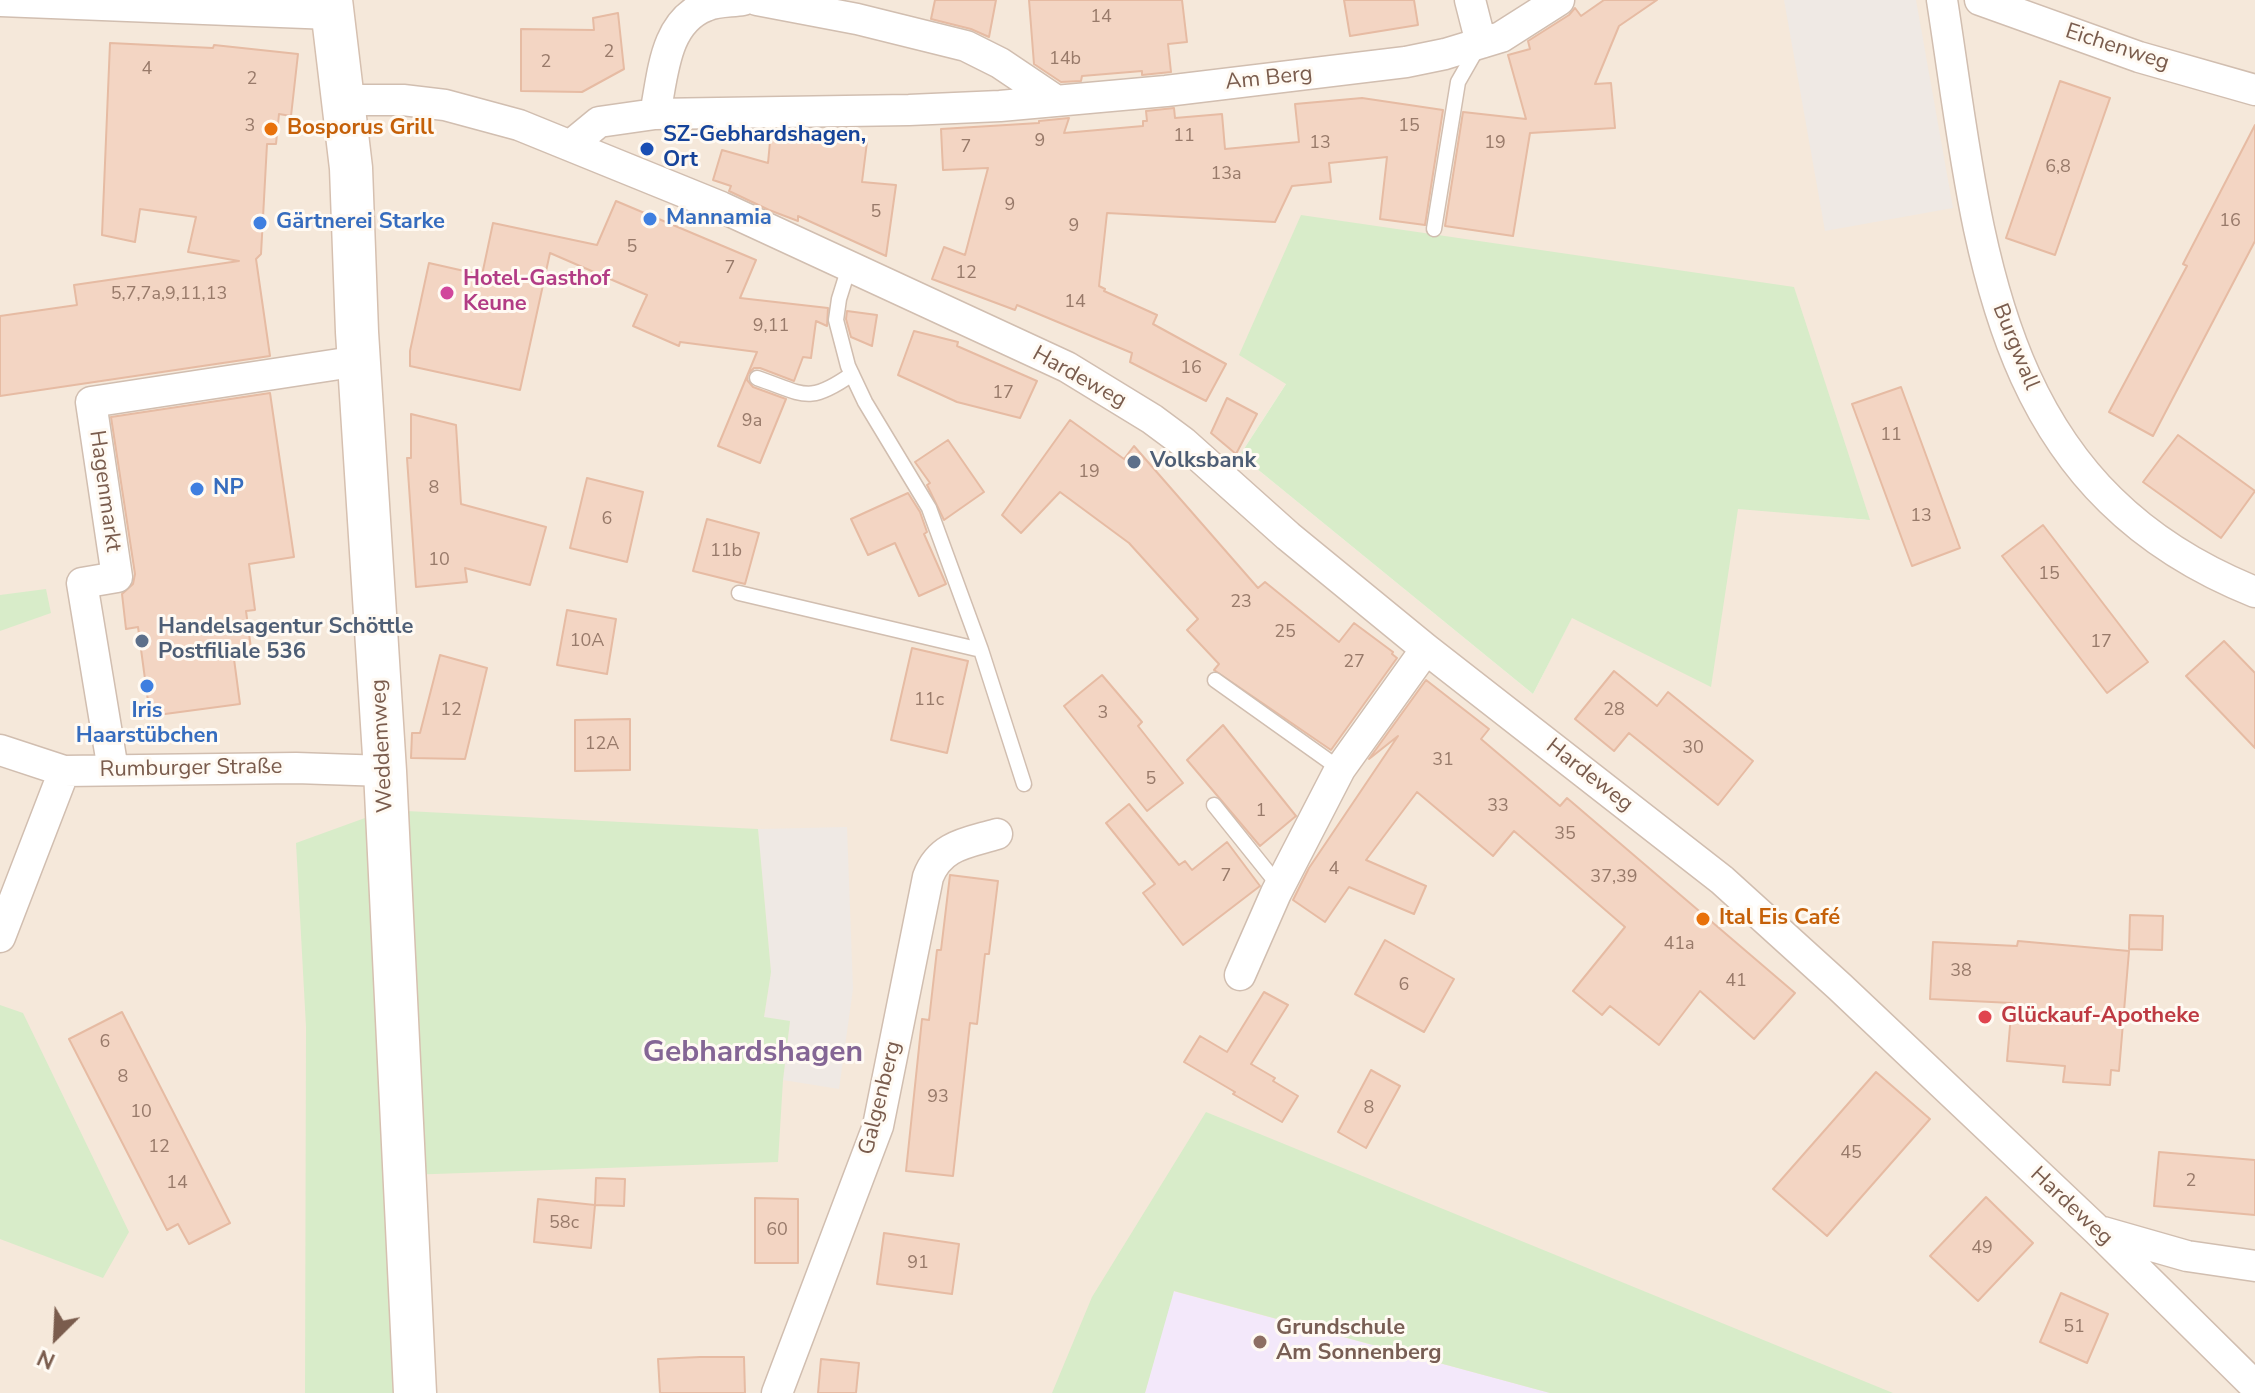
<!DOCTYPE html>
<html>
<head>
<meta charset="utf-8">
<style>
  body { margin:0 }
  #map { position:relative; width:2255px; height:1393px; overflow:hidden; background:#fdf6ec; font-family:"Nunito Sans",sans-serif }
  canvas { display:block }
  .north { position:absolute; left:16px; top:1297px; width:80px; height:80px; -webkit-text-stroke:6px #fffaf3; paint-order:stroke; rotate:204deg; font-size:22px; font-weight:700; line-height:32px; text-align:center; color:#7a5c4d }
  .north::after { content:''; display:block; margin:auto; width:28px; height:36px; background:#7a5c4d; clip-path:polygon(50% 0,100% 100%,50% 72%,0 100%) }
</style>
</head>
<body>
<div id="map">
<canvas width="2255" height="1393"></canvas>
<div class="north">N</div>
</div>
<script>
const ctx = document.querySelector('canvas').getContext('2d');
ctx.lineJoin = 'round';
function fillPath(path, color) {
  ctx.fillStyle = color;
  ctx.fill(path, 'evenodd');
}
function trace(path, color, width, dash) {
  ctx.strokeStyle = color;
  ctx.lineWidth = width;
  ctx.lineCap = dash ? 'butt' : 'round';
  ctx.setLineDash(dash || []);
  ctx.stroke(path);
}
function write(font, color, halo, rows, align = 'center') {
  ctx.font = font + ' "Nunito Sans",sans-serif';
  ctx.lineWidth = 6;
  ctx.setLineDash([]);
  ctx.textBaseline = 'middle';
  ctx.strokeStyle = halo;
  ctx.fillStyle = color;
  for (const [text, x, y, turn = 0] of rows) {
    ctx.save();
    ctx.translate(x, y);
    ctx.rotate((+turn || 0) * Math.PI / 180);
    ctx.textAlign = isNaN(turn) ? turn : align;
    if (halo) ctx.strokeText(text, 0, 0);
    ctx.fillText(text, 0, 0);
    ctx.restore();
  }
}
fillPath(new Path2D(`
  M0,0H2255V1393H0ZM1286,384L1869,520L1738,508L1572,617L1533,694L1240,455Z`), '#f5e8da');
fillPath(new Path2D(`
  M1784,0H1916L1953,208L1825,231Z
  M847,827L853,989L839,1089L783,1080L790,1022L764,1018L771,972L758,829Z`), '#efe9e4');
fillPath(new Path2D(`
  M1173,1291L1550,1393H1145Z`), '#f3e8fa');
fillPath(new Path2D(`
  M1301,215L1794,287L1870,520L1738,509L1711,687L1572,618L1533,694L1240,455L1286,384L1239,355Z
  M46,589L51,613L0,631V595Z
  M387,810L758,829L771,972L764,1017L790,1021L783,1080L778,1162L406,1175L401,1393H305L306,1027L296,843Z
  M0,1005L23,1013L129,1232L103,1278L0,1239Z
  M1206,1112L1893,1393H1550L1174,1291L1145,1393H1052L1092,1297Z`), '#d8ecc9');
const building = new Path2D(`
  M935,0H996L989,37L971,29L931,19Z
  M1029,0H1182L1187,42L1168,44L1171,72L1142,75V71L1082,76L1081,81L1061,82L1034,64Z
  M1344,0H1414L1418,25L1350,36Z
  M1604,0H1657L1619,26L1595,84L1611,83L1615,128L1530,133L1513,236L1445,226L1463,112L1526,119L1508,55L1530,49L1528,41L1569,15L1575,8L1581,16Z
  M618,13L624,69L582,92L521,91V29L594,30L593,18Z
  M110,43L213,48L214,45L298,54L291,116L279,114L276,144H267L261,254L256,259L270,356L0,396V316L77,305L74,285L239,261L188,252L196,217L140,209L135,242L102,235Z
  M2060,81L2110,98L2055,255L2006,238Z
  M1362,98L1443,110L1425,225L1380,219L1387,157L1329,163L1331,182L1292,186L1275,222L1107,213L1099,286L1105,289L1104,291L1157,315L1153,324L1226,364L1206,401L1130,362L1132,353L1017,305L1015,310L932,279L944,247L965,255L988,168L943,170L941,129L1039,123V121L1069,118L1064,133L1143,126V121H1147L1146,111L1174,108L1175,118L1222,114L1225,149L1299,142L1295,104Z
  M2255,125V241L2153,436L2109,412L2187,266L2183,264Z
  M771,131L867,142L862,182L896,185L886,256L798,216V221L769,210L729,191L731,186L713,180L722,150L768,163Z
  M616,201L756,260L740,298L828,308L827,326L816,321L811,358L803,357L794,381L760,368H754L748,374L747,380L753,387L786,399L760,463L718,446L757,352L680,342L679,346L633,326L647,295L550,253L520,390L410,366V351L429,263L482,275L493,223L597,245Z
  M847,311L877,315L872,346L851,337L846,319Z
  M914,331L958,342L957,346L1037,381L1020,418L957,402L898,375Z
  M1901,387L1960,548L1912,566L1852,404Z
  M270,393L294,557L249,564L255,610L246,611L252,656L234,659L240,704L150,716L138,627L126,629L122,594L133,584L135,574L111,417Z
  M1227,398L1257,414L1236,454L1211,433Z
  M411,414L456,425L461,504L546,527L530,585L465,568L467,582L416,587L407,458H411Z
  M1070,420L1124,459L1134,446L1258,588L1265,582L1339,642L1354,623L1393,652L1392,654L1397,658L1331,750L1214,670L1219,664L1187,630L1198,619L1129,543L1060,492L1021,533L1002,515Z
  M2178,435L2255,491L2221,538L2143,482Z
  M948,440L984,492L944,520L927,485L930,483L915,462Z
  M587,478L643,492L627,562L570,548Z
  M908,493L920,512L927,532L924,534L946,584L919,596L895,543L868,555L851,519Z
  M707,519L759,533L745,584L693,571Z
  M2043,525L2148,662L2107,693L2002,556Z
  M567,610L616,619L607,674L557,665Z
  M2224,641L2255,673V748L2186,676Z
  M912,648L968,661L947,753L891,740Z
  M440,655L487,668L465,759L411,758L412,733H420Z
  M1614,671L1657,706L1668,692L1753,761L1718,805L1629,733L1614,751L1575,719Z
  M1102,675L1142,722L1138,726L1183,783L1147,811L1064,706Z
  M1426,680L1489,729L1481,739L1560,806L1567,798L1795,993L1754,1039L1700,991L1659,1045L1610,1006L1602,1015L1573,991L1625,927L1514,831L1493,856L1417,792L1366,860L1426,886L1414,914L1349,887L1325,922L1293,900L1309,868L1398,736L1369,759Z
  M630,719V770L575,771V720Z
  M1223,725L1296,816L1260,846L1187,760Z
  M1129,804L1179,865L1185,861L1192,870L1227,842L1260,886L1183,945L1143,893L1155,884L1106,823Z
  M950,875L998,881L989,954H985L977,1024L970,1023L953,1176L906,1171L922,1019L929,1020L937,950H941Z
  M2130,915L2163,916L2162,950L2129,949Z
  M1385,940L1454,979L1424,1032L1355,994Z
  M2018,941L2129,951L2119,1071L2111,1070L2110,1085L2063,1082L2065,1066L2007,1061L2012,1003L1930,999L1933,942L2017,946Z
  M1264,992L1288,1005L1251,1064L1275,1078L1273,1081L1298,1096L1282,1122L1233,1094L1235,1092L1184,1062L1200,1036L1227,1052Z
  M122,1012L230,1223L189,1244L178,1224L167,1230L69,1039Z
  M1371,1070L1400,1086L1366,1148L1338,1132Z
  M1876,1072L1930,1119L1827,1236L1773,1189Z
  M2159,1152L2255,1160V1215L2154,1206Z
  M596,1178L625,1179L624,1206L595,1205Z
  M1986,1197L2033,1243L1978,1301L1930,1256Z
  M755,1198L798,1199V1263H755Z
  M538,1199L595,1205L591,1248L534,1242Z
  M884,1233L959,1244L952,1294L877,1284Z
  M2061,1293L2108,1314L2087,1363L2040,1342Z
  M700,1357H744L745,1393H660L658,1359Z
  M821,1359L859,1363L856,1393H818Z`);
fillPath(building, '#f3d5c3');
trace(building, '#e6bba3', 2);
const lane = new Path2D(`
  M1434,229L1458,82L1478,47
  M849,267L839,299L836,320L848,366L865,402L929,508L981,650L1024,784
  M757,378C804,394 808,405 852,374
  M739,593L981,650
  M1215,680L1340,769
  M1214,805L1279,886`);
const street = new Path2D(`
  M757,0L857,19L966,46L1000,63L1055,100
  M1470,0L1481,43
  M1942,0C1980,244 1990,486 2255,592
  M1980,0L2139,57L2255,90
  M0,1L331,14
  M343,100H403L445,105L519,125L721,207L1067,367L1152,419L1183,442L1288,536L1426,649L1722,880L1840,987L2097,1230L2255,1386
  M655,114C663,76 664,22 706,6C717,1 731,2 743,0
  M571,145L599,122L655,114L909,110L1000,106L1166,91L1406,62L1445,54L1501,37L1559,0
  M0,750L64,771L296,768L385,771
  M113,770L82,583L117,577L91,402L359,361
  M0,937L64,771
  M1240,975L1276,893L1340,769L1426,649
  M2103,1232L2187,1256L2255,1266
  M777,1393L878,1126L928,877C940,845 967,843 997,834`);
const secondary = new Path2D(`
  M331,0L351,168L357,332L385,771L415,1393`);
trace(lane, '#d1beb0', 17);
trace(street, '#d1beb0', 33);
trace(secondary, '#d6c0b0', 45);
trace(lane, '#fff', 14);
trace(street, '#fff', 30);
trace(secondary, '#fff', 42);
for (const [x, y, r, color] of [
  [271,129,8,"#e8710a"],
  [647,149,8,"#1a4fb4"],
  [650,219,8,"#3f7fe0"],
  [260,223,8,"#3f7fe0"],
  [447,293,8,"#d1479c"],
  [1134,462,8,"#5c6f8a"],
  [197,489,8,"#3f7fe0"],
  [142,641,8,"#5c6f8a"],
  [147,686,8,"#3f7fe0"],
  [1703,919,8,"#e8710a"],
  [1985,1017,8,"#e0444e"],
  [1260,1342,8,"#8d6e63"]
]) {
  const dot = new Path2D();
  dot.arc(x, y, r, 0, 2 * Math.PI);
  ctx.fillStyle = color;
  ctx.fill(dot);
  trace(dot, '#fffaf3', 3);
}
write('18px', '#987a6a', null, [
  ["14",1101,18],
  ["2",609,53],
  ["14b",1065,60],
  ["2",546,63],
  ["4",147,70],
  ["2",252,80],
  ["3",250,127],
  ["15",1409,127],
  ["11",1184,137],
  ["9",1040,142],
  ["13",1320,144],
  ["19",1495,144],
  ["7",966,148],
  ["6,8",2058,168],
  ["13a",1226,175],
  ["9",1010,206],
  ["5",876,213],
  ["16",2230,222],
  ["9",1074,227],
  ["5",632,248],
  ["7",730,269],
  ["12",966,274],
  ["5,7,7a,9,11,13",169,295],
  ["14",1075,303],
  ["9,11",771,327],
  ["16",1191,369],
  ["17",1003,394],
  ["9a",752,422],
  ["11",1891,436],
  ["19",1089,473],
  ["8",434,489],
  ["13",1921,517],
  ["6",607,520],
  ["11b",726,552],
  ["10",439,561],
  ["15",2049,575],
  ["23",1241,603],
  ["25",1285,633],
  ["10A",587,642],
  ["17",2101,643],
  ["27",1354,663],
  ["11c",929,701],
  ["12",451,711],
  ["28",1614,711],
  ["3",1103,714],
  ["12A",602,745],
  ["30",1693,749],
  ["31",1443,761],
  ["5",1151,780],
  ["33",1498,807],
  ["1",1261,812],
  ["35",1565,835],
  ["4",1334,870],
  ["7",1226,877],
  ["37,39",1614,878],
  ["41a",1679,945],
  ["38",1961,972],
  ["41",1736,982],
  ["6",1404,986],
  ["6",105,1043],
  ["8",123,1078],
  ["93",938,1098],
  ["8",1369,1109],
  ["10",141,1113],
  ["12",159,1148],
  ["45",1851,1154],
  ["2",2191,1182],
  ["14",177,1184],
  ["58c",564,1224],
  ["60",777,1231],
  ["49",1982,1249],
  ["91",918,1264],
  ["51",2074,1328]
]);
write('22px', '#7a5c4d', '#fffaf3', [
  ["Eichenweg",2117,48,18],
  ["Am Berg",1269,79,-6],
  ["Burgwall",2015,347,68],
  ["Hardeweg",1079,378,29],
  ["Hagenmarkt",104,491,82],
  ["Weddemweg",383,746,-93],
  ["Rumburger Straße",191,769,-1],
  ["Hardeweg",1589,776,38],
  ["Galgenberg",881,1098,-76],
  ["Hardeweg",2071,1207,43]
]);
write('bold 22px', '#c56008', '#fffaf3', [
  ["Bosporus Grill",287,129],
  ["Ital Eis Café",1719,919]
], 'left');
write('bold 22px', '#164399', '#fffaf3', [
  ["SZ-Gebhardshagen,",663,136],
  ["Ort",663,161]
], 'left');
write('bold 22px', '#366cbe', '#fffaf3', [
  ["Mannamia",666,219],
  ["Gärtnerei Starke",276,223],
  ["NP",213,489],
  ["Iris",147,712,"center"],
  ["Haarstübchen",147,737,"center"]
], 'left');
write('bold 22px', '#b23c85', '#fffaf3', [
  ["Hotel-Gasthof",463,280],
  ["Keune",463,305]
], 'left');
write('bold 22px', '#4e5e75', '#fffaf3', [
  ["Volksbank",1150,462],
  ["Handelsagentur Schöttle",158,628],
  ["Postfiliale 536",158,653]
], 'left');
write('bold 22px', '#be3a42', '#fffaf3', [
  ["Glückauf-Apotheke",2001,1017]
], 'left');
write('bold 22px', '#785e54', '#fffaf3', [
  ["Grundschule",1276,1329],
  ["Am Sonnenberg",1276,1354]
], 'left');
write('bold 30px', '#846695', '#fffaf3', [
  ["Gebhardshagen",753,1054]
]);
</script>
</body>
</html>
